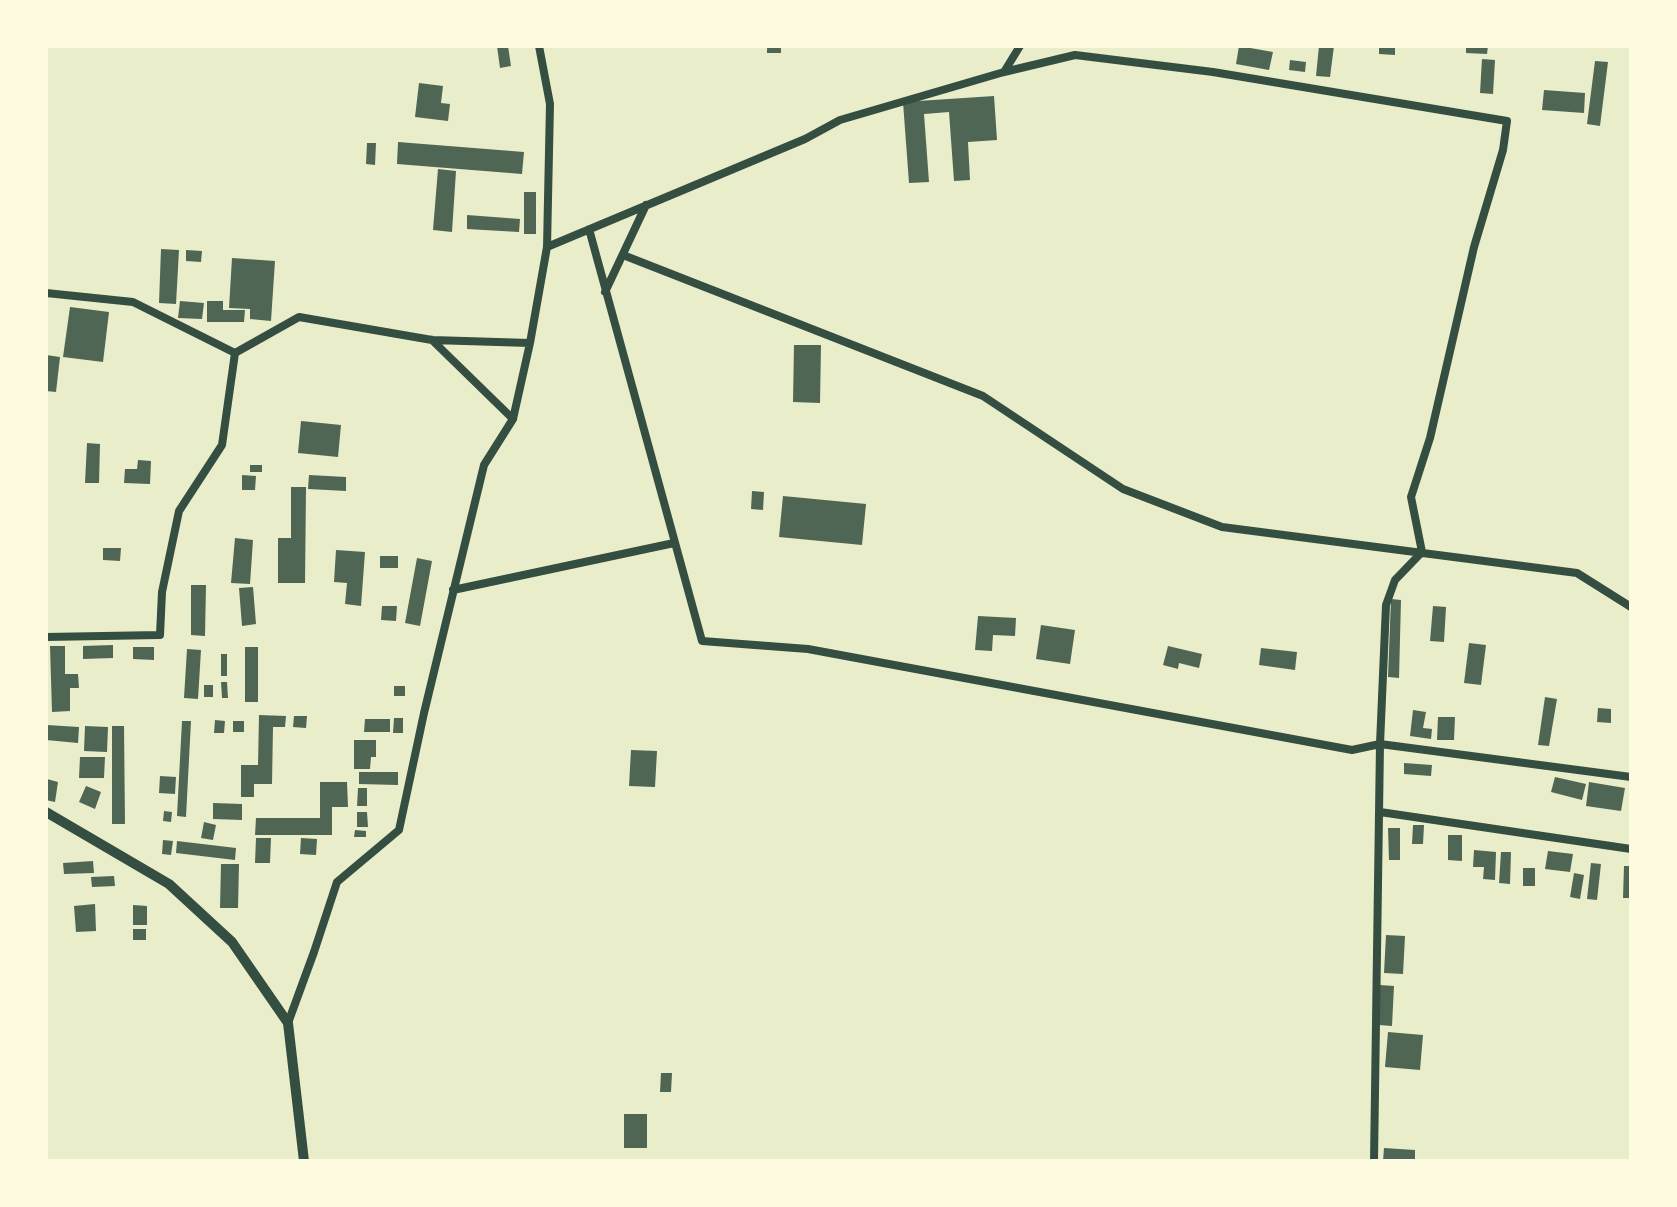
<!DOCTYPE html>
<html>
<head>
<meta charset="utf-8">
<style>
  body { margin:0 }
  #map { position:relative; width:1677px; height:1207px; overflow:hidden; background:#e9edc9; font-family:"Asap Condensed",sans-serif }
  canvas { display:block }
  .frame { position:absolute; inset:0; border:48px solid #fefae0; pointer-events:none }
</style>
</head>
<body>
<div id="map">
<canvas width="1677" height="1207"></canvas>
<div class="frame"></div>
</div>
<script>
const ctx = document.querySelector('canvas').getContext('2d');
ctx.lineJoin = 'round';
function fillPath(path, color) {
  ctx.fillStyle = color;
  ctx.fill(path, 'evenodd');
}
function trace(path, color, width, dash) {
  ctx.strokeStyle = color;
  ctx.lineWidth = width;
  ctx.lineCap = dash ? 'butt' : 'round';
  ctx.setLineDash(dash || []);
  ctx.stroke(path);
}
fillPath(new Path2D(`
  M497,46H508L511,66L500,68Z
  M767,46H781V53H767Z
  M1239,46L1273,52L1269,70L1236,64Z
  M1319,46H1334L1330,77L1316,76Z
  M1379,46H1395V55L1379,54Z
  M1466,46H1488L1487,54L1466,53Z
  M1482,59L1495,60L1493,94L1480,93Z
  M1290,60L1306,62L1305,72L1289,70Z
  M1595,61L1608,62L1600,126L1587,124Z
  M419,83L443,86L441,103L450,104L448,121L415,117Z
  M1544,90L1585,93L1584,113L1542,110Z
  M994,96L997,140L968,142L970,180L954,181L949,112L924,114L929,182L909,183L903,102Z
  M398,142L524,152L522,174L397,164Z
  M367,143H376L375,165L366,164Z
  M438,169L456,171L452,232L433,230Z
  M524,192H536V234H524Z
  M467,215L520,219L519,232L467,229Z
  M161,249L179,250L176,304L159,303Z
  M186,250L202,251L201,262L186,261Z
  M232,258L275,261L271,321L250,319V309L229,308Z
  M180,301L204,303L202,319L178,318Z
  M207,301H223V310H245L244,322H207Z
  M70,307L109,312L103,362L63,357Z
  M794,345H821L820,403L793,402Z
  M46,355L60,357L56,392L46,391Z
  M301,421L341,425L338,457L298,453Z
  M87,443L100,444L99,483H85Z
  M138,460L151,461L150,484L124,483L125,469H137Z
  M250,465H262V472H250Z
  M242,475L256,476L255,490H242Z
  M309,475L346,477V491L308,489Z
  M291,487H306L305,583H278V538H291Z
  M752,491L764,492L763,510L751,509Z
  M783,496L866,504L862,545L779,537Z
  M235,538L253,540L250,584L231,583Z
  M103,548H121L120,561L103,560Z
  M336,550L365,552L361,606L345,604L347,583L334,582Z
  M380,556H398V568H380Z
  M417,558L432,561L420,626L405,623Z
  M191,585H206L205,636L191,635Z
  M253,587L256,624L242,626L239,588Z
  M1391,599L1401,600L1399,678L1388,677Z
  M382,606H397L396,621L381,620Z
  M1433,606L1446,607L1444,642L1430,641Z
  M978,616L1016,618L1015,636L993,635L992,651L975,650Z
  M1041,625L1075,630L1070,664L1036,659Z
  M1469,643L1486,645L1481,685L1464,683Z
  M113,645V658L83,659V646Z
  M50,646H65V674H78L79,688H70V711L52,712Z
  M1168,646L1202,654L1199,668L1179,663L1178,669L1163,665Z
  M133,647H154V660L133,659Z
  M245,647H258V702H245Z
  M1261,648L1297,652L1295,670L1259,665Z
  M187,649L201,650L198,699L184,698Z
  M221,654H227V676H221Z
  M221,682H227L228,698H222Z
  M204,685H213V697H204Z
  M394,686H405V696H394Z
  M1545,697L1557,699L1549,746L1538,745Z
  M1598,708L1611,709V723L1597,722Z
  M1413,710L1426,712L1423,728L1432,729L1431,739L1410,736Z
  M259,715L286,716L285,727H273L272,784H254V797H241V765H258Z
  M294,716H307L306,728L293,727Z
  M1438,717H1455L1454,740H1437Z
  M394,718H403V733H393Z
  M365,719H390V732H364Z
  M215,720L225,721L224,733H214Z
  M182,721H191L186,817L177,816Z
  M233,721H244V732H233Z
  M47,725L79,727L78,743L46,740Z
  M85,726L108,727L107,752L84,751Z
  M112,726H124L125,824H112Z
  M354,740H376V757H371L370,769H354Z
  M631,750L657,751L655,787L629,786Z
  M80,757H105L104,778H79Z
  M1404,763L1432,765L1431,776L1404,774Z
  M359,772H398V785L359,784Z
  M160,776L176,777L175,794L159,793Z
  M1555,777L1586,784L1582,800L1551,792Z
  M47,779L58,782L55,802L46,800Z
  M320,782H347L348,807H332V835H255L256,818H320Z
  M1589,782L1625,788L1621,811L1586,806Z
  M86,786L101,792L95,809L79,802Z
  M358,788H367V806H357Z
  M213,803L242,804V820L213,819Z
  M164,811L172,812L171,822L163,821Z
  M357,812H367L368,827H357Z
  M204,822L216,825L213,840L201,838Z
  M1413,825H1424L1423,844H1412Z
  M1388,828H1400V860H1389Z
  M355,830L366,831V837H354Z
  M1448,835H1462V861L1448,860Z
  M256,838H271L270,863H255Z
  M301,838L317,839L316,855L300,854Z
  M163,840L173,841L171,855L162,854Z
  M177,841L236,848L235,860L176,853Z
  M1474,850L1496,852L1495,880L1483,879L1484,867H1473Z
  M1548,851L1573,854L1570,872L1545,869Z
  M1501,852H1511L1510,884L1499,883Z
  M93,861L94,873L64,874L63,863Z
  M1591,863L1601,864L1597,900L1587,899Z
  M221,864H239L238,908H220Z
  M1624,866H1631V898H1623Z
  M1523,868H1535V886H1523Z
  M1574,873L1584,875L1580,899L1570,897Z
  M114,876L115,886L92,887L91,877Z
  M95,904L96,931L76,932L74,906Z
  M133,905L147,906V925H133Z
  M133,929H146V940H133Z
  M1386,935L1405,936L1403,974L1384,973Z
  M1380,985L1394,986L1392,1026L1379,1025Z
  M1388,1032L1423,1035L1420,1070L1385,1067Z
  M661,1073H672L671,1092H660Z
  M624,1114H647V1148H624Z
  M1384,1148L1415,1150V1161H1383Z`), '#4f6655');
trace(new Path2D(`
  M1004,72L1020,46
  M589,229L702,641L808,649L1352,750L1380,744L1631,777
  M547,247L805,139L840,120L1004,72L1075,55L1213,72L1507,121L1503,150L1474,247L1430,438L1411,497L1422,552
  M623,255L983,396L1123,489L1222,527L1577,573L1631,607
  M605,292L646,205
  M46,293L133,302L235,353L299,317L432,340L530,343
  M432,340L513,419
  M453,590L674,543
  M46,637L160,635L162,592L179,511L222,445L235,353
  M1380,812L1631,849
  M288,1023L314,952L337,882L399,830L424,713L484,465L513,419L530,343L547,247L550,104L539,46
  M1374,1161L1380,744L1386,605L1395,580L1422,552`), '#344e41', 8);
trace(new Path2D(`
  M46,812L169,884L232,942L288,1023L304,1161`), '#344e41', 10);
</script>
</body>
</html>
